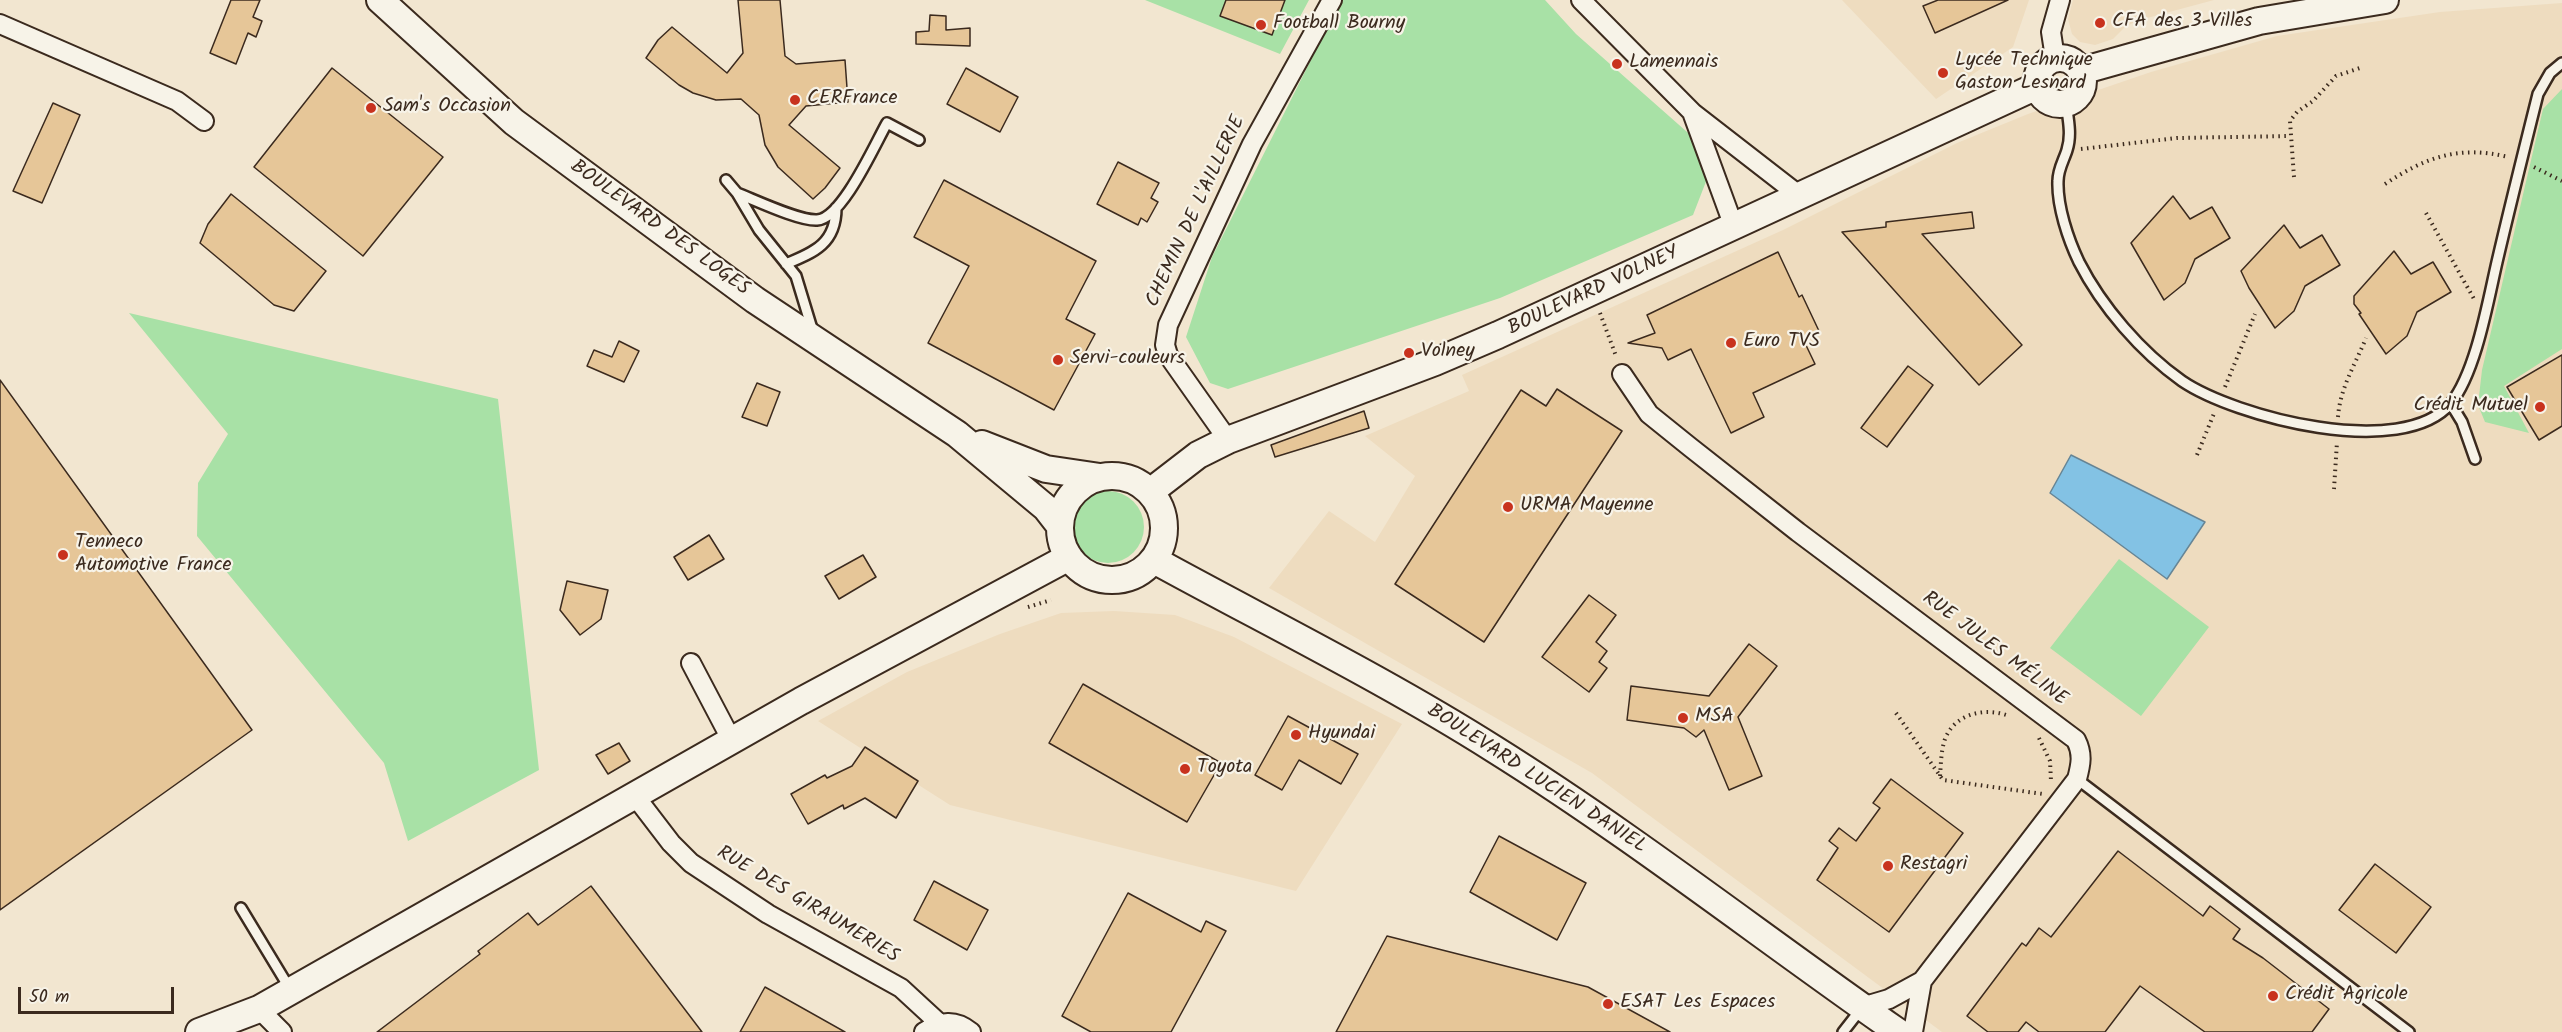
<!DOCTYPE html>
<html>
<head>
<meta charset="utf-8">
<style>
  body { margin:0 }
  #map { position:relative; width:2562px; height:1032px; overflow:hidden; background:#f2e6d0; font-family:Kalam,sans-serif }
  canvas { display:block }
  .scale { position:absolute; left:18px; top:987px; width:156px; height:27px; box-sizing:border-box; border:3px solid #3b2a1e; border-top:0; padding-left:8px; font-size:18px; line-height:21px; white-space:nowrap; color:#3b2a1e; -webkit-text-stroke:4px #f7f3e8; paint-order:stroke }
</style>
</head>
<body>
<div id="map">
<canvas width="2562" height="1032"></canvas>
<div class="scale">50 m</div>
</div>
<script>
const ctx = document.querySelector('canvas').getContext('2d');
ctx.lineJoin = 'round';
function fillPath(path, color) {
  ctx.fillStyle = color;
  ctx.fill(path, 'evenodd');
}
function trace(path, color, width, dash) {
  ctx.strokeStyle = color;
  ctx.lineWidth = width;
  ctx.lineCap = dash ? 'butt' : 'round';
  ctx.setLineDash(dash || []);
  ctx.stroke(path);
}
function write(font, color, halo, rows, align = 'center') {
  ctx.font = font + ' Kalam,sans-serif';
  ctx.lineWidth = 4.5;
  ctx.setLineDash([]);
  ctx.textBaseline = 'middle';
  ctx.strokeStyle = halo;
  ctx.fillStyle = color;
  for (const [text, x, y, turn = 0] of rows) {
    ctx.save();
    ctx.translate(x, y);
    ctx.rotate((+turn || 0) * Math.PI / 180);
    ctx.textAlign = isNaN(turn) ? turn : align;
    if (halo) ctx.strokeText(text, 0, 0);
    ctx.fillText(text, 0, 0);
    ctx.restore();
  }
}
fillPath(new Path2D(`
  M1842,0H2029L2013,47L1936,99Z
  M2073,0H2214L2136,21L2124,28L2113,39L2095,45L2080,42L2072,34L2068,19Z
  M2562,3V1032H1942L1592,773L1269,588L1329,511L1375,542L1415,476L1365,436L1469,391L1462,375L1783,230L1957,143L2028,114L2151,72L2277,36L2440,12Z
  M1114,611L1175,615L1234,637L1402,724L1296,891L950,805L818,721L907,672L1000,634L1061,613Z`), '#eedcbf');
fillPath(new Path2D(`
  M1145,0H1309L1280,54Z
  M1341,0H1545L1576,34L1695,139L1707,179L1693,215L1500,298L1228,389L1210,383L1186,337L1212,257Z
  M2562,89V349L2504,386L2529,433L2485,422L2478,405L2482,370L2543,109Z
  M129,313L498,399L539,770L408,841L384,763L197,536L198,483L228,434Z
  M1072 527a36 36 0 1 1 72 0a36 36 0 1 1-72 0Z
  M2119,559L2209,627L2141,716L2050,648Z`), '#a8e1a6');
const water = new Path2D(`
  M2071,455L2205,522L2167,579L2050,493Z`);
fillPath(water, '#83c2e4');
trace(water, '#668595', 1.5);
const building = new Path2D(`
  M231,0H260L253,17L262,21L256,37L248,33L236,64L210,53Z
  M738,0H780L785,56L796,64L845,60L848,102L806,106L789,125L840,168L825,188L813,199L778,167L765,145L759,115L741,99L716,100L693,93L679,85L646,58L658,40L672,27L727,73L743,53Z
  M1226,0H1285L1272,35L1220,16Z
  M1938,0H2008L1935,33L1923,6Z
  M930,15L946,16V30L970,28V46L916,44V32L929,31Z
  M332,68L443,157L363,256L254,167Z
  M966,68L1018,97L1000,132L947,104Z
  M53,103L80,115L42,203L13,191Z
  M1118,162L1159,183L1151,198L1158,202L1147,222L1141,218L1138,225L1097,204Z
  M944,180L1096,261L1066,319L1095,334L1054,410L928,343L969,266L914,237Z
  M231,194L326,271L294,311L274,305L200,243L208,224Z
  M2173,196L2190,219L2212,207L2230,238L2195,259L2185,283L2164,300L2131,243Z
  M1972,212L1974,228L1922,234L2022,345L1979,385L1842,232L1886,227V222Z
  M2284,225L2300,248L2322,235L2340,265L2305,286L2294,311L2275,328L2249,288L2241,271Z
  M2394,251L2411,274L2433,262L2451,292L2417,312L2407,336L2386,354L2359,314L2361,313L2354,304V296Z
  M1778,252L1799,297L1802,295L1819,331L1803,339L1815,364L1753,393L1764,417L1731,433L1691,349L1668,360L1662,348L1628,343L1655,333L1647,315Z
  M619,341L639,351L624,382L587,366L594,350L612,357Z
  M2562,355V426L2539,440L2507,387Z
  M1908,366L1933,385L1887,447L1861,428Z
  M0,380L252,730L0,910Z
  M757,383L780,392L767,426L742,417Z
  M1557,389L1622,431L1484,642L1395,584L1521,390L1546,406Z
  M1364,411L1369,428L1275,457L1271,445Z
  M709,535L724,559L688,580L674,557Z
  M863,555L876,577L839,599L825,576Z
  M567,581L608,590L601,619L580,635L560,610Z
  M1589,595L1616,615L1596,642L1607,651L1599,662L1607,668L1589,692L1542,657Z
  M1749,644L1777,666L1738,717L1762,776L1729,790L1704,730L1696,737L1684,728L1627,720L1631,686L1709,696Z
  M1083,684L1221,763L1187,822L1049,743Z
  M1288,716L1358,754L1341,784L1299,760L1282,790L1255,775Z
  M619,743L630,761L608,774L596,755Z
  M865,747L918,781L896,818L865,798L844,809L843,805L808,824L791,794L825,775L827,778L852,766Z
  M1891,779L1963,833L1889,932L1817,880L1838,848L1829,841L1839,828L1856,841L1880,808L1873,803Z
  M1499,836L1586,883L1557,940L1470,892Z
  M2118,851L2203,916L2210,906L2240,929L2233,939L2263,958L2329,1009L2312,1032H2205L2140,986L2105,1032H2039L2026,1022L2018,1032H1988L1967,1016L2022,943L2026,946L2039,928L2051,937Z
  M2375,864L2431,907L2396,953L2339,910Z
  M934,881L988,910L967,950L914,920Z
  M591,886L702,1032H377L480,954L478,951L528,913L538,925Z
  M1128,893L1201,932L1206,921L1226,931L1171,1032H1091L1062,1016Z
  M1387,936L1588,987L1670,1032H1336Z
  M765,987L845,1032H740Z`);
fillPath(building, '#e6c698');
trace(building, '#3b2a1e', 1.5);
const lane = new Path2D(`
  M2066,103C2068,118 2072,135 2067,150C2064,160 2058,169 2058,181C2057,206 2068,239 2079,262C2102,307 2141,352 2182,381C2235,417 2403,461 2451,403C2476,372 2488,301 2497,262C2510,206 2524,150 2538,94L2550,73L2562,63
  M726,180L737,193L759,230L796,276L813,332
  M737,193C755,200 799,221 817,220C842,219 875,144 887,123L919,140
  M786,264C815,252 836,243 836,208
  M2451,404L2462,422L2475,459
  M2077,779L2409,1032
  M241,908L290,989
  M1843,1032L1861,1009`);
const street = new Path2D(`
  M1581,0L1693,113L1800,196
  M0,24L177,101L204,121
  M2055,58L2051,32L2060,0
  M1693,115L1734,227
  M1622,374L1649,414L1690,447L1798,532L2076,740C2083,754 2081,764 2077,779L1922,981L1913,1032
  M1228,440L1168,355L1165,345L1168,325L1252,144L1332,0
  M691,663L732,741
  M635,796L671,843L691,863L768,914L901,988L939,1023
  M1862,1007L1889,999L1922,981
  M259,1009L282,1032
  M924,1032C941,1021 955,1019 971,1032`);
const secondary = new Path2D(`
  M380,0L514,122L755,300L957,434L1046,508L1060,526
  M2037 81a23 23 0 1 1 46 0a23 23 0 1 1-46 0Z
  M2081,71L2259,21L2385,0
  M982,444L1046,469L1100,477
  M1060 528a52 52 0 1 1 104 0a52 52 0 1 1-104 0Z
  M1150,492L1198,455L1228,440L1435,362L1498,335L2037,86
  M1154,560C1267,622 1385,680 1494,749C1633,836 1763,938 1898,1032
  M199,1032L259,1009L801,701L1069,557`);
trace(lane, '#3b2a1e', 14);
trace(street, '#3b2a1e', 22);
trace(secondary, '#3b2a1e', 30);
trace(new Path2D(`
  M2081,149L2177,138L2290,136
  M2534,167L2562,181
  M2294,177L2290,121L2297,112L2313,101L2336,76L2360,68
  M2385,184C2426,157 2459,145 2508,157
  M2426,213L2474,299
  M1600,313L1616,356
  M2225,387L2255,314
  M2338,417C2340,388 2355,365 2366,338
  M2197,455L2215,411
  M2334,489L2337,442
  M1028,607L1051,600
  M1896,713L1943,780L2043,794
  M2039,738L2050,761L2051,781
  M1940,776C1941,763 1941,751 1945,739C1955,713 1986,707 2009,716`), '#3b2a1e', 4, [1.5, 4.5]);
trace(lane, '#f7f3e8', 9);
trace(street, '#f7f3e8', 18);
trace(secondary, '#f7f3e8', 26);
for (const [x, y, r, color] of [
  [2100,23,6,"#c8321e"],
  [1261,25,6,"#c8321e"],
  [1617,64,6,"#c8321e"],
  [1943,73,6,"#c8321e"],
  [795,100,6,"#c8321e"],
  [371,108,6,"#c8321e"],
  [1731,343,6,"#c8321e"],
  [1409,353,6,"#c8321e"],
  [1058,360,6,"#c8321e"],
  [2540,407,6,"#c8321e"],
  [1508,507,6,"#c8321e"],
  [63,555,6,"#c8321e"],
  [1683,718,6,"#c8321e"],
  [1296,735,6,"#c8321e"],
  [1185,769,6,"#c8321e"],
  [1888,866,6,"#c8321e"],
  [2273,996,6,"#c8321e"],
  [1608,1004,6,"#c8321e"]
]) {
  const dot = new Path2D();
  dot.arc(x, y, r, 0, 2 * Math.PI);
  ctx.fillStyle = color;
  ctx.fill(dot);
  trace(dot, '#f7f3e8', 2);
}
write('20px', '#3b2a1e', '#f7f3e8', [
  ["CFA des 3 Villes",2112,23],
  ["Football Bourny",1273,25],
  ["Lycée Technique",1955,62],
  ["Gaston Lesnard",1955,85],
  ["Lamennais",1629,64],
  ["CERFrance",807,100],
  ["Sam's Occasion",383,108],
  ["Euro TVS",1743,343],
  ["Volney",1421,353],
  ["Servi-couleurs",1070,360],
  ["Crédit Mutuel",2528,407,"right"],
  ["URMA Mayenne",1520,507],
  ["Tenneco",75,544],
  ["Automotive France",75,567],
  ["MSA",1695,718],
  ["Hyundai",1308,735],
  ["Toyota",1197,769],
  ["Restagri",1900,866],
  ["Crédit Agricole",2285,996],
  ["ESAT Les Espaces",1620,1004]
], 'left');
write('20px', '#3b2a1e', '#f7f3e8', [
  ["CHEMIN DE L'AILLERIE",1197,212,-65],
  ["BOULEVARD DES LOGES",659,229,36],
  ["BOULEVARD VOLNEY",1594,292,-25],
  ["RUE JULES MÉLINE",1994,650,37],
  ["BOULEVARD LUCIEN DANIEL",1536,780,33],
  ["RUE DES GIRAUMERIES",807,906,31]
]);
</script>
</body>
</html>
